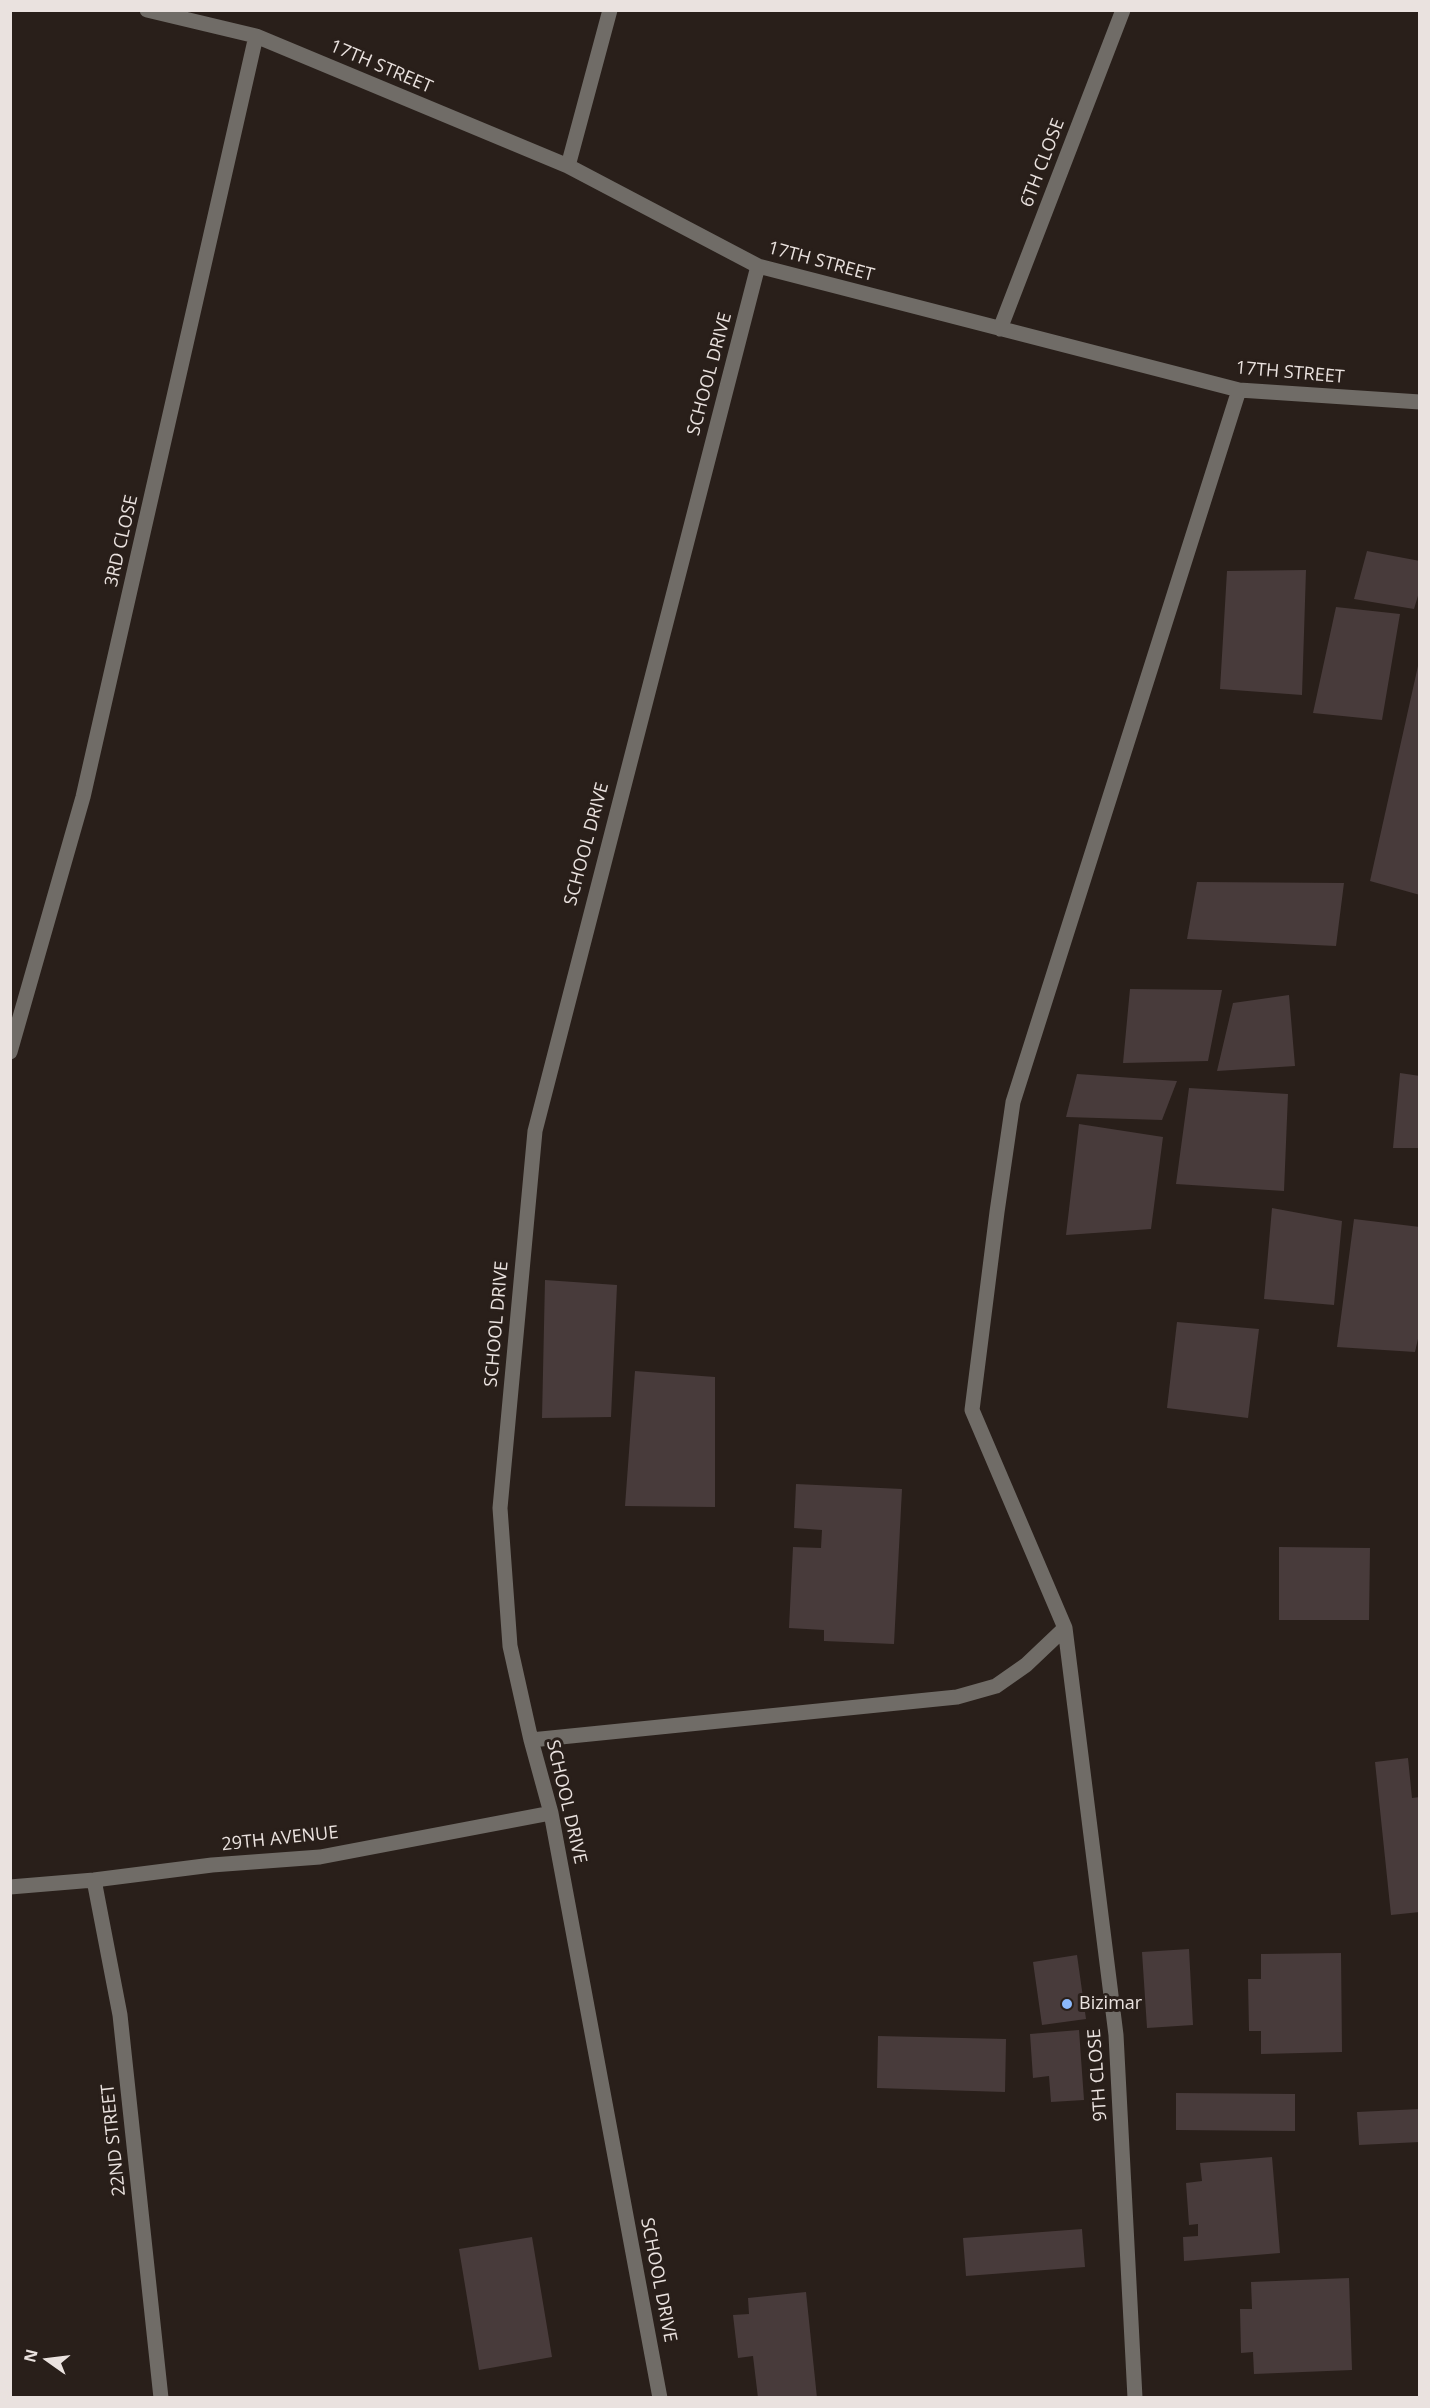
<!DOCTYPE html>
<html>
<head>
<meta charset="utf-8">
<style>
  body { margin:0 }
  #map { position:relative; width:1430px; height:2408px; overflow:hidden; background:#291f1a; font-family:"Open Sans",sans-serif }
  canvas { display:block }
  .frame { position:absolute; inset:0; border:12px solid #eae2df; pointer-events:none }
  .north { position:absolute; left:18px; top:2330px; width:60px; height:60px; -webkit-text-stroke:4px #291f1a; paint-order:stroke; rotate:284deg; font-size:16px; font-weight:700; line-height:24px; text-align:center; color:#eae2df }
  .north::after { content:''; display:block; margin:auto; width:21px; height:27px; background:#eae2df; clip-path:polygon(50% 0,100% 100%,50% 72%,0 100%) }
</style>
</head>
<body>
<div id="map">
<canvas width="1430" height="2408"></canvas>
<div class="frame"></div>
<div class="north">N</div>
</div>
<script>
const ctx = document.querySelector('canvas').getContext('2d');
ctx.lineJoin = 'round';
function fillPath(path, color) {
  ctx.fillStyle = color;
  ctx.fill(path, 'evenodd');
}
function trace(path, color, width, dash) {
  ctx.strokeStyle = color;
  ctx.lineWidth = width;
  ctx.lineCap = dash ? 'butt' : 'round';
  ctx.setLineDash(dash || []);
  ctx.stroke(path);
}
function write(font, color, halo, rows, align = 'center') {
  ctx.font = font + ' "Open Sans",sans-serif';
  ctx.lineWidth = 6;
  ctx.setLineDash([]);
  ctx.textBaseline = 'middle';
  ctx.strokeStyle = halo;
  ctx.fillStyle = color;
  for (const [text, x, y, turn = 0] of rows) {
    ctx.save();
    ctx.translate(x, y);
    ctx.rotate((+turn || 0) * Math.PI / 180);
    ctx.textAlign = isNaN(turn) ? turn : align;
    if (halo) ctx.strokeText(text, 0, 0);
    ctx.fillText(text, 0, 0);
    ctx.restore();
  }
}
fillPath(new Path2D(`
  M1367,551L1420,561V589L1414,609L1354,599Z
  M1306,570L1302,695L1220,689L1227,571Z
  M1336,607L1400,614L1382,720L1313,713Z
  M1420,657V895L1370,881Z
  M1197,882L1344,883L1336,946L1187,939Z
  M1130,989L1222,990L1208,1061L1123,1063Z
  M1289,995L1295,1066L1217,1071L1233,1003Z
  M1400,1073L1420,1076V1148H1393Z
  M1077,1074L1177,1081L1162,1120L1066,1117Z
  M1189,1088L1288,1094L1284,1191L1176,1184Z
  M1079,1124L1163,1137L1151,1229L1066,1235Z
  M1272,1208L1342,1221L1334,1305L1264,1299Z
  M1354,1219L1420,1227V1330L1415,1352L1337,1347Z
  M545,1280L617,1285L611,1417L542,1418Z
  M1177,1322L1259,1329L1248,1418L1167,1408Z
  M635,1371L715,1377V1507L625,1506Z
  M796,1484L902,1489L894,1644L824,1641V1630L789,1628L793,1547L821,1548L822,1530L794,1528Z
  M1279,1547L1370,1548L1369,1620H1279Z
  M1408,1758L1412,1798L1420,1797V1912L1391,1915L1375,1762Z
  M1189,1949L1193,2025L1147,2028L1142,1952Z
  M1341,1953L1342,2052L1261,2054V2031H1249L1248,1979H1261V1954Z
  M1077,1955L1086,2019L1042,2025L1033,1962Z
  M1079,2030L1084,2100L1051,2102L1049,2076L1033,2078L1030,2034Z
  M878,2036L1006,2039L1005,2092L877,2088Z
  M1176,2093L1295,2094V2131L1176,2130Z
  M1420,2109V2142L1359,2145L1357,2112Z
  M1272,2157L1280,2253L1184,2261L1183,2237L1198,2236V2224L1189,2225L1186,2183L1202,2181L1200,2163Z
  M1082,2229L1085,2267L966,2276L963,2238Z
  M532,2237L552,2357L479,2370L459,2249Z
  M1349,2278L1352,2370L1254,2374L1253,2352L1241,2353L1240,2309H1252L1251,2282Z
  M806,2292L817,2398H758L753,2356L738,2358L733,2315L749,2314L748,2298Z`), '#483b3b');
trace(new Path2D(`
  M147,10L256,36L568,166L758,266L1239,390L1420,402
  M568,166L610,10
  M1000,329L1123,10
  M10,1052L83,797L256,36
  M531,1740L957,1697L996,1686L1026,1665L1065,1628
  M94,1880L120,2015L161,2398
  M10,1887L94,1880L212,1865L320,1857L551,1813
  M660,2398L551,1813L531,1740L510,1646L500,1508L535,1131L758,266
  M1135,2398L1116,2035L1065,1628L972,1410L997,1212L1013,1102L1239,390`), '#706c67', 15);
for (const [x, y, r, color] of [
  [1067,2004,6,"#8cb9fc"]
]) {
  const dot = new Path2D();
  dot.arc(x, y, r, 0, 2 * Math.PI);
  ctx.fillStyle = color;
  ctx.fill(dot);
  trace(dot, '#291f1a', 2);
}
write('18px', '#eae2df', '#291f1a', [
  ["17TH STREET",381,67,23],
  ["6TH CLOSE",1043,163,-69],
  ["17TH STREET",821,262,15],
  ["17TH STREET",1290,373,5],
  ["SCHOOL DRIVE",710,374,-75],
  ["3RD CLOSE",122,541,-77],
  ["SCHOOL DRIVE",587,844,-75],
  ["SCHOOL DRIVE",497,1324,-85],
  ["SCHOOL DRIVE",566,1802,77],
  ["29TH AVENUE",280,1839,-6],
  ["9TH CLOSE",1098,2075,-94],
  ["22ND STREET",114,2140,-96],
  ["SCHOOL DRIVE",658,2280,79]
]);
write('18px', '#eae2df', '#291f1a', [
  ["Bizimar",1079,2004]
], 'left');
</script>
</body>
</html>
